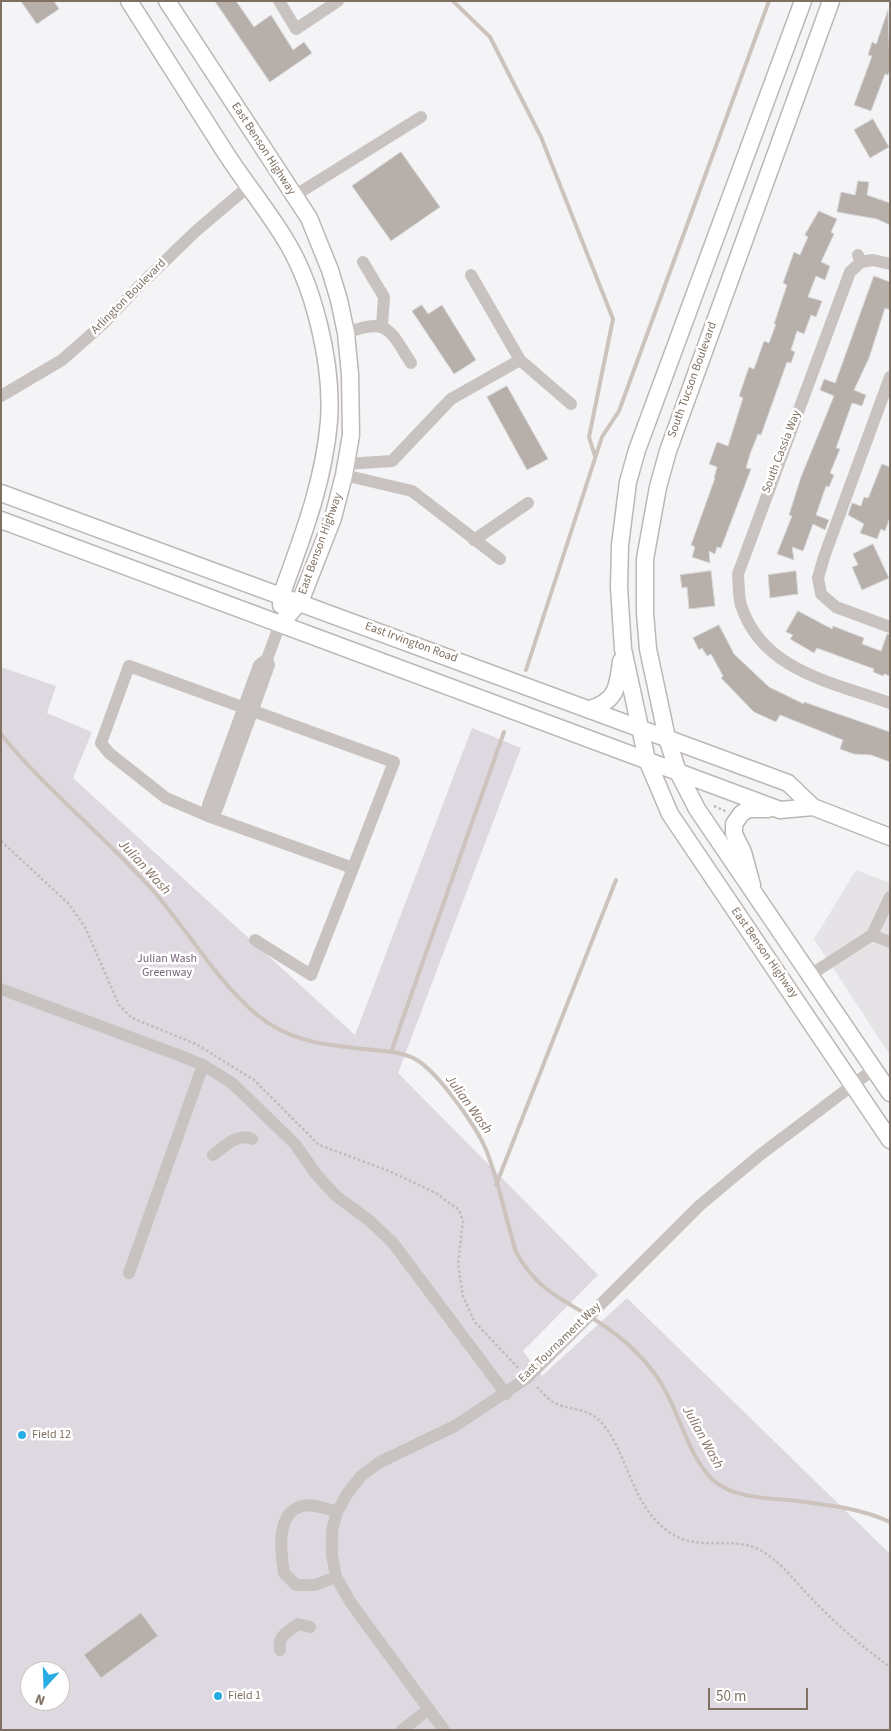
<!DOCTYPE html>
<html>
<head>
<meta charset="utf-8">
<style>
  body { margin:0 }
  #map { position:relative; width:891px; height:1731px; overflow:hidden; background:#f4f4f7; font-family:"Source Sans 3",sans-serif }
  canvas { display:block }
  .frame { position:absolute; inset:0; border:2px solid #7f7062; pointer-events:none }
  .north { position:absolute; left:20px; top:1661px; width:50px; height:50px; box-sizing:border-box; background:#fff; border:1px solid #ccc6c0; border-radius:50%; rotate:200deg; font-size:14px; font-weight:700; line-height:20px; text-align:center; color:#7f7062 }
  .north::after { content:''; display:block; margin:auto; width:18px; height:22px; background:#27ace4; clip-path:polygon(50% 0,100% 100%,50% 72%,0 100%) }
  .scale { position:absolute; left:708px; top:1688px; width:100px; height:22px; box-sizing:border-box; border:2px solid #7f7062; border-top:0; padding-left:6px; font-size:15px; line-height:18px; white-space:nowrap; color:#7f7062; -webkit-text-stroke:4px #fff; paint-order:stroke }
</style>
</head>
<body>
<div id="map">
<canvas width="891" height="1731"></canvas>
<div class="frame"></div>
<div class="north">N</div>
<div class="scale">50 m</div>
</div>
<script>
const ctx = document.querySelector('canvas').getContext('2d');
ctx.lineJoin = 'round';
function fillPath(path, color) {
  ctx.fillStyle = color;
  ctx.fill(path, 'evenodd');
}
function trace(path, color, width, dash) {
  ctx.strokeStyle = color;
  ctx.lineWidth = width;
  ctx.lineCap = dash ? 'butt' : 'round';
  ctx.setLineDash(dash || []);
  ctx.stroke(path);
}
function write(font, color, halo, rows, align = 'center') {
  ctx.font = font + ' "Source Sans 3",sans-serif';
  ctx.lineWidth = 5;
  ctx.setLineDash([]);
  ctx.textBaseline = 'middle';
  ctx.strokeStyle = halo;
  ctx.fillStyle = color;
  for (const [text, x, y, turn = 0] of rows) {
    ctx.save();
    ctx.translate(x, y);
    ctx.rotate((+turn || 0) * Math.PI / 180);
    ctx.textAlign = isNaN(turn) ? turn : align;
    if (halo) ctx.strokeText(text, 0, 0);
    ctx.fillText(text, 0, 0);
    ctx.restore();
  }
}
fillPath(new Path2D(`
  M856,870L890,883V1055L814,939Z`), '#e5e3e5');
fillPath(new Path2D(`
  M1,667L56,686L47,713L92,732L73,778L355,1035L472,728L521,748L398,1073L598,1275L523,1351L542,1376L627,1298L890,1554V1730H1ZM30,1671H60V1701H30Z`), '#ded8e1');
trace(new Path2D(`
  M453,1L490,37L541,137L613,319L589,437L595,456
  M526,670L602,437L619,411L769,1
  M1,734C45,789 100,832 147,884C185,925 213,977 256,1014C294,1046 338,1046 384,1051C395,1052 407,1054 417,1060C440,1075 477,1127 487,1152C499,1183 506,1220 516,1252C534,1285 555,1296 586,1314
  M391,1052L504,732
  M496,1185L616,880
  M592,1318C623,1337 652,1363 668,1396C681,1421 692,1461 713,1480C734,1499 770,1498 797,1501C828,1505 861,1508 890,1522`), '#ccc3bd', 4);
const building = new Path2D(`
  M21,1H54L59,9L37,24Z
  M215,1H236L254,27L271,15L293,50L304,42L312,53L270,82Z
  M888,10L890,69L888,75L885,74L871,111L854,105L872,56L868,55L872,42L876,44Z
  M873,119L889,147L870,158L854,130Z
  M401,152L440,207L391,241L352,186Z
  M858,181L869,182L867,195L890,203V225L877,219L837,212L841,192L855,195Z
  M819,211L837,219L831,232L834,234L821,262L830,266L825,280L816,276L808,297L822,301L816,317L811,315L804,334L797,331L791,350L795,352L791,363L787,362L761,435L758,434L750,454L746,468L751,469L721,548L717,547L715,554L709,551L710,563L692,557L695,547L691,545L715,478H714L717,467L709,464L717,442L728,446L743,398L739,396L749,367L754,369L764,341L769,343L776,324H774L787,285L783,283L794,252L800,255L808,237L805,235Z
  M874,276L890,282V310L885,308L869,358L854,390L866,395L862,406L852,403L836,448L840,449L830,473L834,475L829,487L826,486L816,515L829,520L825,530L813,524L803,551L792,547L794,560L777,554L792,516L789,515L801,477L834,396L820,390L824,379L835,383Z
  M422,305L428,314L442,305L476,360L454,374L412,311Z
  M507,386L548,459L527,470L487,397Z
  M882,464L890,467V517L885,531L881,529L877,539L860,533L864,524L848,515L852,503L861,506L864,497L868,498Z
  M873,544L889,578L862,590L852,567L858,565L853,554Z
  M711,571L715,606L689,609L687,587L682,588L680,575Z
  M796,571L798,594L770,598L768,575Z
  M798,611L832,629L833,626L864,638L862,644L881,651L887,634L890,635V676L884,674L883,676L873,672L874,669L817,648L814,653L790,639L793,635L786,632Z
  M719,625L734,654L769,687L804,704V702L890,732V762L871,755L854,754L840,749L843,740L780,715L776,722L754,712L721,678L723,676L711,654L707,656L702,648L699,650L693,638Z
  M141,1613L158,1636L101,1678L84,1655Z`);
fillPath(building, '#b7afa9');
trace(building, '#d6d6d8', 1);
const major = new Path2D(`
  M129,1C161,51 193,102 225,152C243,180 265,207 283,236C314,284 333,364 329,421C324,482 302,538 281,596V605
  M167,1L309,218L330,270L339,300L346,333L350,374L351,435L344,475L333,518L300,602L280,624
  M803,1L637,450L628,482L620,545L619,587L623,649L647,760L670,814L890,1140
  M831,1L668,451L658,487L645,559V613L648,649L667,738L678,772L697,809L890,1093
  M1,493L788,783L813,807L890,837
  M1,520L780,810L813,807
  M590,709C617,701 618,686 621,661
  M752,885L743,852L734,834V824L741,814L748,809H768`);
trace(major, '#bcb7b3', 19);
trace(new Path2D(`
  M714,806L727,812
  M1,841L69,904L86,929L119,1005L132,1018L196,1044L254,1080L319,1145L389,1171L436,1193L459,1210L463,1221L458,1264L463,1296L474,1321L519,1369
  M537,1387C543,1393 549,1401 557,1404C571,1410 588,1409 599,1420C629,1451 629,1504 669,1532C698,1553 732,1535 760,1550C781,1562 794,1580 810,1597C835,1623 861,1646 890,1667`), '#bfbcba', 2.5, [2.5, 2.5]);
trace(new Path2D(`
  M279,1L296,29L338,1
  M294,196L421,117
  M858,255L861,262L850,272L738,574C739,584 738,595 741,605C762,671 832,682 890,703
  M363,262L384,297L382,326
  M861,262L873,260L890,264
  M346,333C388,317 389,329 411,363
  M520,360L571,404
  M890,377L824,557L818,578L821,594L836,607L890,627
  M1,396L62,360L104,323L139,286L196,231L249,186
  M346,464L392,461L451,399L520,360L471,275
  M344,475L412,491L500,559
  M474,540L528,503
  M267,659L269,665L217,809L208,816V805L259,665L267,659L280,624
  M129,666L394,762L353,868L208,816L166,798L109,753L101,743Z
  M872,935L890,942
  M255,940L311,975L353,868
  M810,975L872,935L890,897
  M1,989L181,1056L203,1065L232,1083L295,1144L316,1174L336,1196L370,1221L393,1243L506,1394
  M213,1155C224,1147 238,1132 252,1139
  M129,1273L203,1065
  M336,1577L315,1585H296L284,1573C281,1553 275,1513 302,1506C312,1503 327,1509 337,1512
  M280,1650C277,1636 288,1632 298,1624L310,1627
  M402,1730L429,1709
  M444,1730L351,1603L336,1577L332,1555V1530L337,1512L347,1494L361,1476L380,1462L455,1426L527,1378L699,1206L760,1155L874,1069`), '#c8c3c0', 12);
trace(major, '#fff', 16);
for (const [x, y, r, color] of [
  [22,1435,5,"#27ace4"],
  [218,1696,5,"#27ace4"]
]) {
  const dot = new Path2D();
  dot.arc(x, y, r, 0, 2 * Math.PI);
  ctx.fillStyle = color;
  ctx.fill(dot);
  trace(dot, '#fff', 2);
}
write('12px', '#7f7062', '#fff', [
  ["East Benson Highway",263,149,57],
  ["Arlington Boulevard",129,297,-45],
  ["South Tucson Boulevard",693,380,-70],
  ["South Cassia Way",782,452,-69],
  ["East Benson Highway",321,544,-70],
  ["East Irvington Road",411,643,20],
  ["East Benson Highway",764,953,55],
  ["East Tournament Way",560,1343,-44]
]);
write('12px', '#79657c', '#fff', [
  ["Julian Wash",167,959],
  ["Greenway",167,973]
]);
write('12px', '#7f7062', '#fff', [
  ["Field 12",32,1435],
  ["Field 1",228,1696]
], 'left');
write('italic 14px', '#887266', '#fff', [
  ["Julian Wash",144,868,47],
  ["Julian Wash",468,1105,54],
  ["Julian Wash",702,1438,61]
]);
</script>
</body>
</html>
